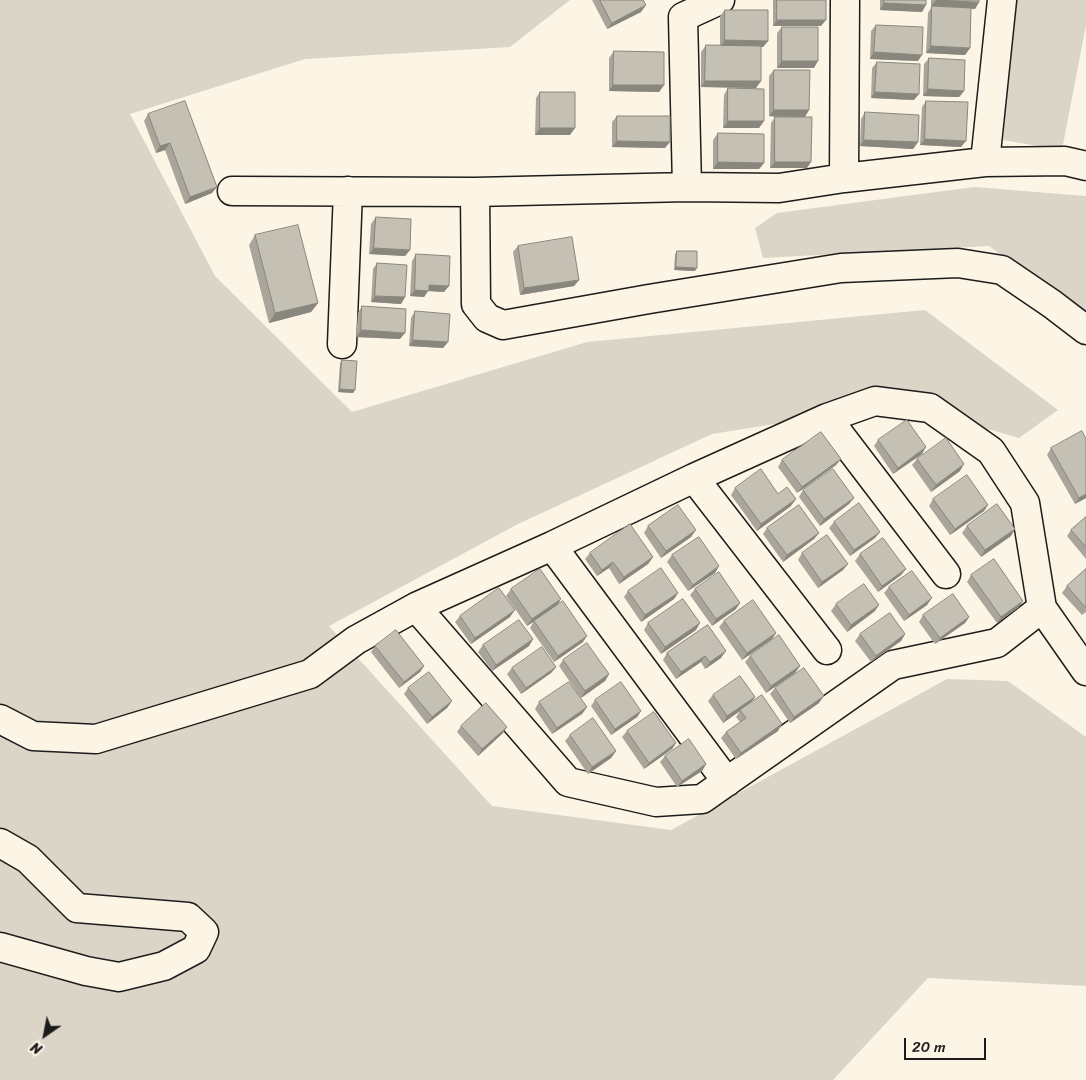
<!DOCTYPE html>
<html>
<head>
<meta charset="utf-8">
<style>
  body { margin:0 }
  #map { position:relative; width:1086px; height:1080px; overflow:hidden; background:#fcf5e5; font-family:Sriracha,sans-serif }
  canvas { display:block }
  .north { position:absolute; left:20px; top:1010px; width:50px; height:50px; -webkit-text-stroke:4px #fcf5e5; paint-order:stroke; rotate:213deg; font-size:14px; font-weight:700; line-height:20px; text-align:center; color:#1c1c1c }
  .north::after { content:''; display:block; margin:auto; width:18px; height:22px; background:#1c1c1c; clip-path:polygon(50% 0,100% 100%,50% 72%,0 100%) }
  .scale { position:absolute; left:904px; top:1038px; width:82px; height:22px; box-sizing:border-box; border:2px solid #1c1c1c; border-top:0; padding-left:6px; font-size:15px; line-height:18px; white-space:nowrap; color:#1c1c1c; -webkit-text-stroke:4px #fcf5e5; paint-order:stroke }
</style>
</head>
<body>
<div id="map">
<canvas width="1086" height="1080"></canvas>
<div class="north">N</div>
<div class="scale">20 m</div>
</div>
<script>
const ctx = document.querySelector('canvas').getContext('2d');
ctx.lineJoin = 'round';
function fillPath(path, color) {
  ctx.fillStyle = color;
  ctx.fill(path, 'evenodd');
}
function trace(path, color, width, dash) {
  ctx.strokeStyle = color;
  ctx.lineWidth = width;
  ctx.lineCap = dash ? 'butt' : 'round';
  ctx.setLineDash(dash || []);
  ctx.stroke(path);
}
fillPath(new Path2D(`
  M0,0H570L510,47L305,59L130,114L215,276L352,412L587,342L925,310L1058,410L1019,438L900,404L712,434L516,525L329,626L492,806L671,830L947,679L1008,681L1086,737V986L928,978L833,1080H0Z
  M1016,0H1086V25L1062,150L1003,140L1008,71Z
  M974,187L1086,196V318L989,246L763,258L755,228L777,213Z`), '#dbd5c8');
const minor = new Path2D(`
  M985,162L1002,0
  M844,178L845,0
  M687,187L683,17L720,0
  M232,191L475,192L687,187L779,188L844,178L985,162L1065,161L1086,166
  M475,192L476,304L487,318L503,325L649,299L841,268L958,263L1002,270L1052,304L1086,330
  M342,344L348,191
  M827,418L946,574
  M694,478L827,650
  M552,546L727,782
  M416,607L568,782L656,802L702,799L893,665L997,643L1042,608
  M0,719L33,736L96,739L310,674L356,640L416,607L552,546L694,478L827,418L875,401L930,408L991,451L1025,503L1042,608L1086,671
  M0,843L28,859L77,908L188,917L204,932L196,949L164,966L119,977L86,971L0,947`);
trace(minor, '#1c1c1c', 31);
trace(minor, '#fcf5e5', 28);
fillPath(new Path2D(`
  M592,0H643L646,5L641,12L607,29Z
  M773,0H826L821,26H773Z
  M880,0H926L922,12L880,10Z
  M931,0H979V2L975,9L971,8L970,48L965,55L926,53L928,13L932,6H931Z
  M725,10L768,41L763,47H761V81L756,88L701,87V52L706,45L720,46V16Z
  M876,25L918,61L870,59L871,31Z
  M782,27L814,68H777V33Z
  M614,51L664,85L659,92L609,91V58Z
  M929,58L964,91L959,97L923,96L924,64Z
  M877,62L914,100L871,98L872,68Z
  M774,70L805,117L807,168H770L771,123L775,117L769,116V76Z
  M728,88L764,121L759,128H723L724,95Z
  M540,92L570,135H535L536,98Z
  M926,101L961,147L920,145L922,107Z
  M865,112L918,142L913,149L860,146L861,119Z
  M148,114L212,193L185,204L165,150L156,153L144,121Z
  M617,116L665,148L612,147V122Z
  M718,133L764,163L759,169H713V140Z
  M376,217L410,250L405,256L369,254L371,224Z
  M255,235L318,303L311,312L269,323L249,245Z
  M518,246L579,280L574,286L520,295L513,252Z
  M677,251L695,271L674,270L675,254Z
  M416,254L444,292L428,291L424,297L410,296L412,261Z
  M377,263L405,297L401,304L371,302L373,269Z
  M362,306L400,339L356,337L358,313Z
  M415,311L448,342L443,348L409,346L411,318Z
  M342,360L355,390L353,393L338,392L340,363Z
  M1086,439V498L1075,504L1047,455L1051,448Z
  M878,440L922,454L893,474L874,446Z
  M841,459L836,465L797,493L778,467L782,460Z
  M917,459L960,471L931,492L912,465Z
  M735,488L791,506L757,531L731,495Z
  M803,490L849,504L820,526L799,497Z
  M933,499L988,505L984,511L950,535L929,506Z
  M1086,517V559L1067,536L1071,530Z
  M834,522L875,538L850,556L829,528Z
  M648,526L691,537L661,558L644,533Z
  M967,526L1011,536L981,557L962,533Z
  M767,528L819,533L814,539L783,562L763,534Z
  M590,553L653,557L648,564L619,584L609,568L597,576L585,559Z
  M802,553L843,570L818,588L798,560Z
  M860,554L906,569L901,575L878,592L855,561Z
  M672,555L719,566L715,573L688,591L667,562Z
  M1086,569V612L1082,615L1062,593L1067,586Z
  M971,575L1019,607L997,623L967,582Z
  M889,587L927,605L904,621L884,593Z
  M511,589L557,605L583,642L554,662L530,628L534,621L542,616L527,626L506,596Z
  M695,589L736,609L712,626L690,595Z
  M628,591L678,593L674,599L641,622L624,597Z
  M836,604L875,611L847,632L831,611Z
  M923,615L969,617L965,623L935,644L919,622Z
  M460,616L510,617L471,644L455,622Z
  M724,621L776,633L772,639L742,660L719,627Z
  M648,623L696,630L661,654L644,630Z
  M708,625L721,658L705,669L701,662L676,679L663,660L667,653Z
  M860,634H905L901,641L871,662L855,641Z
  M533,639L529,646L492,671L478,652L483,645Z
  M375,646L424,666L420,672L399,688L371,652Z
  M750,656L800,666L795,673L766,693L745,662Z
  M563,660L609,674L605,681L581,698L559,666Z
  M556,667L551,673L521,694L507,674L512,668Z
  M408,688L452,701L447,708L427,724L404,694Z
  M775,688L819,703L790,723L770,694Z
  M713,695L755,697L750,704L778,731L736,759L721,738L726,732L740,722L736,717L740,711L723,723L708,701Z
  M595,700L641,711L637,717L611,735L591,706Z
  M539,702L587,707L582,714L552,734L535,709Z
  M461,726L507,727L503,733L478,756L457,732Z
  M627,731L676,743L672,749L644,769L622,737Z
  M570,735L616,751L611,758L588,774L565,741Z
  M665,756L706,764L702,771L677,787L660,762Z`), '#a9a59a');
fillPath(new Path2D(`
  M936,0L979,2L975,9L931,6Z
  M884,3L926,5L922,12L880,10Z
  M646,5L641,12L607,29L612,23Z
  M777,20H826L821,26H773Z
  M725,40L768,41L763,47H720Z
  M931,46L970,48L965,55L926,53Z
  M874,52L922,55L918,61L870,59Z
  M782,61H818L814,68H777Z
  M705,81H761L756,88L701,87Z
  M613,85H664L659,92L609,91Z
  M928,89L964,91L959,97L923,96Z
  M875,92L919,94L914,100L871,98Z
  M774,110H809L805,117L769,116Z
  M728,121H764L759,128H723Z
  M540,128H575L570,135H535Z
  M925,139L966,141L961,147L920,145Z
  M864,140L918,142L913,149L860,146Z
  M617,141L670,142L665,148L612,147Z
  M170,143L165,150L156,153L160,146Z
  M718,162L764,163L759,169H713Z
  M775,162H811L807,168H770Z
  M217,187L212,193L185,204L190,197Z
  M374,248L410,250L405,256L369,254Z
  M676,267L697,268L695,271L674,270Z
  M579,280L574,286L520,295L524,288Z
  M429,285L449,286L444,292L428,291L424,297L410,296L415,290Z
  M375,296L405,297L401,304L371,302Z
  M318,303L311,312L269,323L275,313Z
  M361,330L405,333L400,339L356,337Z
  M413,340L448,342L443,348L409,346Z
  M340,389L355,390L353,393L338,392Z
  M926,447L922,454L893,474L898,468Z
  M841,459L836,465L797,493L802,487Z
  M964,464L960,471L931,492L936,485Z
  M1086,494V498L1075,504L1079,498Z
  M854,498L849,504L820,526L824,519Z
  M796,499L791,506L757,531L761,524Z
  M988,505L984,511L950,535L955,529Z
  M1015,529L1011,536L981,557L985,550Z
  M696,530L691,537L661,558L666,551Z
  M880,532L875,538L850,556L854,550Z
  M819,533L814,539L783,562L787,555Z
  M653,557L648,564L619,584L624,577Z
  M613,562L609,568L597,576L602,570Z
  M848,564L843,570L818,588L822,582Z
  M719,566L715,573L688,591L693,585Z
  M906,569L901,575L878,592L882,586Z
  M678,593L674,599L641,622L645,615Z
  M932,598L927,605L904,621L909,615Z
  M561,599L557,606L527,626L532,619Z
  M1023,601L1019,607L997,623L1001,617Z
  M740,603L736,609L712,626L716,619Z
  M879,605L875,611L847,632L851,625Z
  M515,610L510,617L471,644L475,638Z
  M969,617L965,623L935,644L940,638Z
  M700,623L696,630L661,654L665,647Z
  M776,633L772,639L742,660L747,653Z
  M905,634L901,641L871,662L876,656Z
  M587,636L583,642L554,662L558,656Z
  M533,639L529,646L492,671L496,665Z
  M726,651L721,658L705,669L710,662Z
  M705,656L701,662L676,679L681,672Z
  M424,666L420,672L399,688L404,682Z
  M800,666L795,673L766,693L771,686Z
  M556,667L551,673L521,694L526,688Z
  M609,674L605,681L581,698L585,691Z
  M824,696L819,703L790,723L794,717Z
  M755,697L750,704L723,723L727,716Z
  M452,701L447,708L427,724L432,717Z
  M587,707L582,714L552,734L557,728Z
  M641,711L637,717L611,735L615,729Z
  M782,724L778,731L736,759L741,753Z
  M507,727L503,733L478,756L482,749Z
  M676,743L672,749L644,769L649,763Z
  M616,751L611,758L588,774L592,767Z
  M706,764L702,771L677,787L682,781Z`), '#89867d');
const building = new Path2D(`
  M600,0H643L646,5L612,23Z
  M777,0H826V20H777Z
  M884,0H926V5L884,3Z
  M936,0H979V2Z
  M932,6L971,8L970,48L931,46Z
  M725,10H768V41L725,40Z
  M876,25L923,27L922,55L874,52Z
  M782,27H818V61H782Z
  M706,45L761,46V81H705Z
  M614,51L664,52V85H613Z
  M929,58L965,60L964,91L928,89Z
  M877,62L920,64L919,94L875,92Z
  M774,70H810L809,110H774Z
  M728,88L764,89V121H728Z
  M540,92H575V128H540Z
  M185,101L217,187L190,197L170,143L160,146L148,114Z
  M926,101L968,102L966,141L925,139Z
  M865,112L919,115L918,142L864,140Z
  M617,116H670V142L617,141Z
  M775,117H812L811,162H775Z
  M718,133L764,134V163L718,162Z
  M376,217L411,219L410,250L374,248Z
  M298,225L318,303L275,313L255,235Z
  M572,237L579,280L524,288L518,246Z
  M677,251H697V268L676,267Z
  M416,254L450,256L449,286L429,285V291L415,290Z
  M377,263L407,265L405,297L375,296Z
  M362,306L406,309L405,333L361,330Z
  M415,311L450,314L448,342L413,340Z
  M342,360L357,361L355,390L340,389Z
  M907,420L926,447L898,468L878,440Z
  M1082,431L1086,439V494L1079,498L1051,448Z
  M821,432L841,459L802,487L782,460Z
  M946,438L964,464L936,485L917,459Z
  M761,469L778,494L787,487L796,499L761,524L735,488Z
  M833,469L854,498L824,519L803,490Z
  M967,475L988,505L955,529L933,499Z
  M859,503L880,532L854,550L834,522Z
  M997,504L1015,529L985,550L967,526Z
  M678,505L696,530L666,551L648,526Z
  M799,505L819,533L787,555L767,528Z
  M1086,517V547L1071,530Z
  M630,524L653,557L624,577L613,562L602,570L590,553Z
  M827,535L848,564L822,582L802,553Z
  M699,537L719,566L693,585L672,555Z
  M883,538L906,569L882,586L860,554Z
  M994,559L1023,601L1001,617L971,575Z
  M661,568L678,593L645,615L628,591Z
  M540,569L561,599L532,619L511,589Z
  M1086,569V608L1067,586Z
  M912,571L932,598L909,615L889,587Z
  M719,572L740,603L716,619L695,589Z
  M864,584L879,605L851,625L836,604Z
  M499,588L515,610L475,638L460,616Z
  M953,594L969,617L940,638L923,615Z
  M683,599L700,623L665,647L648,623Z
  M753,600L776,633L747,653L724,621Z
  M563,601L587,636L558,656L534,621Z
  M890,613L905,634L876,656L860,634Z
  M519,620L533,639L496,665L483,645Z
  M708,625L726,651L710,662L705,656L681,672L667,653Z
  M396,630L424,666L404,682L375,646Z
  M779,635L800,666L771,686L750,656Z
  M587,643L609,674L585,691L563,660Z
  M542,647L556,667L526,688L512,668Z
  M804,668L824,696L794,717L775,688Z
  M429,672L452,701L432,717L408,688Z
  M740,676L755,697L727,716L713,695Z
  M569,682L587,707L557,728L539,702Z
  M621,682L641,711L615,729L595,700Z
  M762,695L782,724L741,753L726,732L746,718L740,710Z
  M486,703L507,727L482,749L461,726Z
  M654,712L676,743L649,763L627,731Z
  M593,718L616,751L592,767L570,735Z
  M689,739L706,764L682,781L665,756Z`);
fillPath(building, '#c4c0b3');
trace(building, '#89867d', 1);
</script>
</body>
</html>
